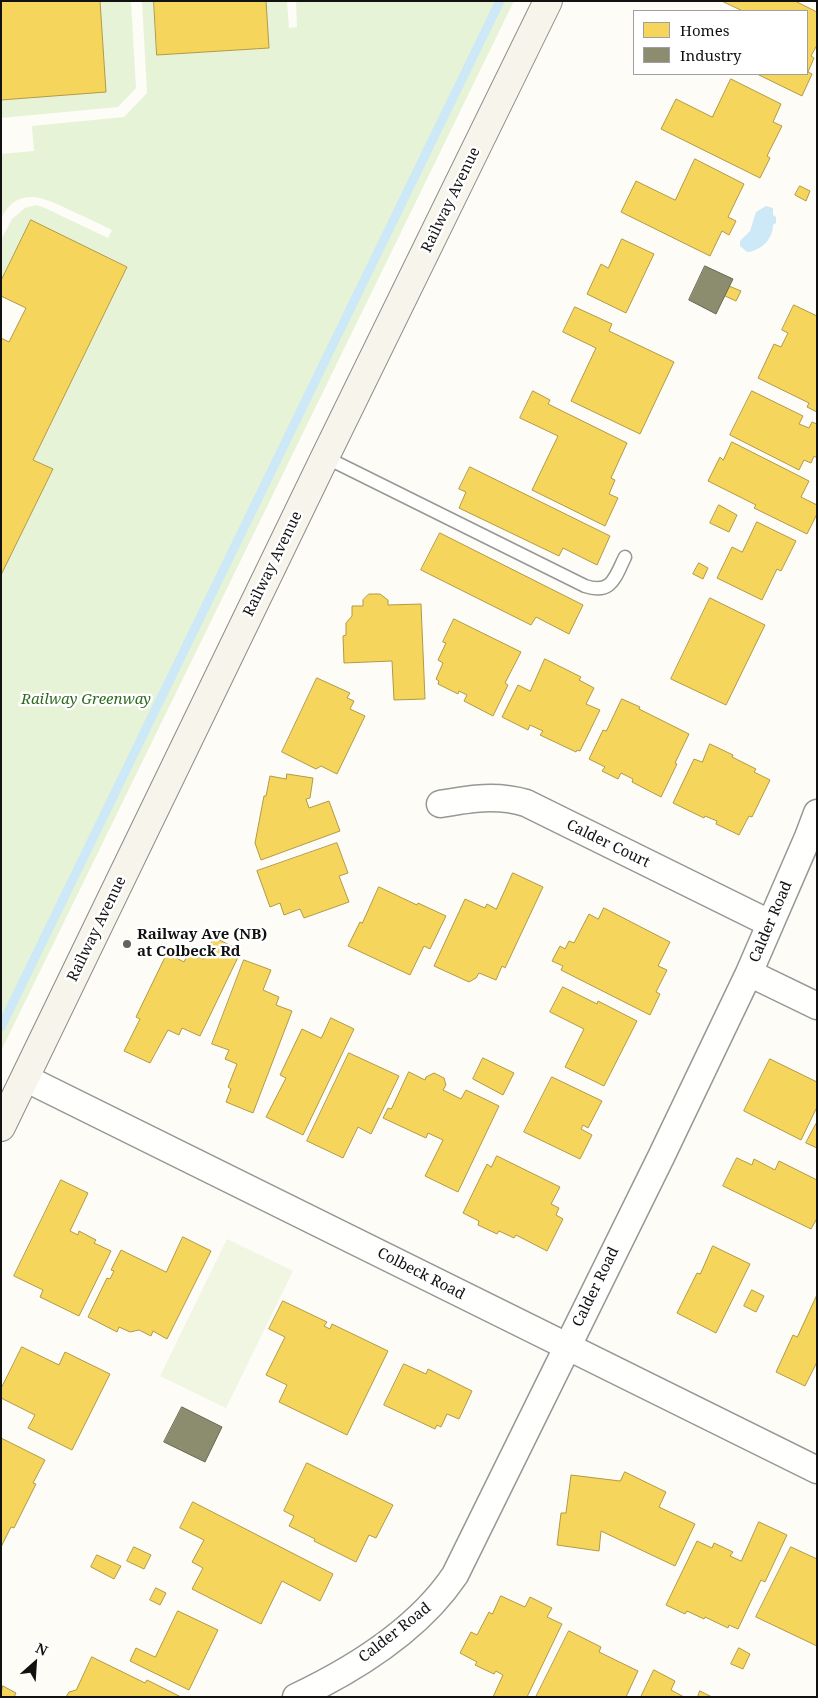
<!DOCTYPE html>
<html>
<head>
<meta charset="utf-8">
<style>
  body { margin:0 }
  #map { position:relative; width:818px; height:1698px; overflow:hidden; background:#fdfcf7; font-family:"Noto Serif",serif }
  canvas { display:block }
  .frame { position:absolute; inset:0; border:2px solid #111; pointer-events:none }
  .legend { position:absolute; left:633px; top:10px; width:175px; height:65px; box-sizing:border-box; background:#fff; border:1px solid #a0a0a0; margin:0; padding:6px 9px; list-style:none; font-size:15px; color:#111 }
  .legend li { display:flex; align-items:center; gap:10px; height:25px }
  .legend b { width:25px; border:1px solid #a0a0a0 }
  .north { position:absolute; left:10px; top:1638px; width:50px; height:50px; -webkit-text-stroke:4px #fff; paint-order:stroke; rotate:26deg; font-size:14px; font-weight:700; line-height:20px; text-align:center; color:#111 }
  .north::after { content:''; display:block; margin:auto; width:18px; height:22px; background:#111; clip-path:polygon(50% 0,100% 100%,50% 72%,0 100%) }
</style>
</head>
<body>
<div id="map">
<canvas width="818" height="1698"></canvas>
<div class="frame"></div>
<ul class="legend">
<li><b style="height:14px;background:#f6d55c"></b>Homes</li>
<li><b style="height:14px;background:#8c8c6e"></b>Industry</li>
</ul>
<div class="north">N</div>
</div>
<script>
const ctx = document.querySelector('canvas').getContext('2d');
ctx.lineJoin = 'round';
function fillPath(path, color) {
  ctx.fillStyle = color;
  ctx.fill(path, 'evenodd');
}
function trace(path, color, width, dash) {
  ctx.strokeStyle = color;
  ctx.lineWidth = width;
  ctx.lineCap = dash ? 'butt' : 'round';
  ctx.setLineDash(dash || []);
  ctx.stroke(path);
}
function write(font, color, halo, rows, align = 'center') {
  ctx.font = font + ' "Noto Serif",serif';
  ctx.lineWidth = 5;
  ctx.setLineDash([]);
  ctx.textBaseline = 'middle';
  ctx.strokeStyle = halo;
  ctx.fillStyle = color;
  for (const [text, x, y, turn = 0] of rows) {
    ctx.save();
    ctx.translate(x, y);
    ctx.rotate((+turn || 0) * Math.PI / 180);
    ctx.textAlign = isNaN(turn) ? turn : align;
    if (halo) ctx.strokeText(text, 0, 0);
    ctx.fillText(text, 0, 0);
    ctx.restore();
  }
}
fillPath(new Path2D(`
  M100,1H131L136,88L118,107L1,118V100L106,92Z
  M142,1H154L157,55L269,48L266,1H287L289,28L297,27L296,1H514L1,1051V575L53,470L33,460L127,267L31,221L1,281V240L12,219L25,208L36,205L45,208L108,238L112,230C100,224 87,218 74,212C47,199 18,183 1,219V154L34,151L32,126L124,117L147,93Z`), '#e7f3d7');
fillPath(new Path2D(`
  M227,1239L293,1271L226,1408L160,1376Z`), '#f0f6e1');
fillPath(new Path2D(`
  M766,206L773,208V215L776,217V223L773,225C773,239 761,251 747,252L740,246V241L750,231L756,212Z`), '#cde8f7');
const homes = new Path2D(`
  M1,1H100L106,92L1,100Z
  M154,1H266L269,48L157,55Z
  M722,1H795L817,12V45L811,56L814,58L808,72L812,74L802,96L757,74H807V11H743Z
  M731,79L781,104L773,122L782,126L767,156L770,158L760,178L661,129L676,99L712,117Z
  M695,159L744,184L728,217L736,221L729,235L722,231L710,256L621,212L636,181L675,200Z
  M800,186L810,191L806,201L795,195Z
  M31,220L127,267L33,460L53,469L1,575V338L9,342L26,308L1,296V281Z
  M622,239L654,254L626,313L587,294L601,264L608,268Z
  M729,286L741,291L736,301L725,296Z
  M794,305L817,316V412L807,407L809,403L758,378L774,344L781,347L788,333L782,330Z
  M575,307L612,324L609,331L674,362L640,434L571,401L596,348L563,332Z
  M533,391L550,400L548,404L627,443L611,478L615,480L609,494L618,498L605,526L532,490L558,436L520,418Z
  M752,391L803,416L799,424L809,428L812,422L817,424V458L814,456L811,463L804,460L799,470L730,435Z
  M732,442L809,481L801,497L817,505V514L807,534L754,508L756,505L708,481L720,457L723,460Z
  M470,467L610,536L597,565L563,548L559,556L459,508L466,492L459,489Z
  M719,505L737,515L729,532L710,523Z
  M757,522L796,541L781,571L777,569L762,600L717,578L732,547L742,552Z
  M440,533L583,605L569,634L536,617L531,625L421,570Z
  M699,563L708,568L703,579L693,574Z
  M369,594H380L388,600V605L421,604L425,699L394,700L392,661L344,663L343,636L346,635V623L352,616V606H363V600Z
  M710,598L765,625L726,705L671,679Z
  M454,619L521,652L505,683L508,685L493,716L464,701L467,695L459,691L458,694L438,684L439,681L436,679L443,663L438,660L446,643L443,642Z
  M545,659L581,677L579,680L594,688L586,704L600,710L580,751L577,750L576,752L540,735L543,731L530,725L528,730L502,717L518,685L530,691Z
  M317,678L350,693L347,698L354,701L350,709L365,716L337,774L321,766L316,769L282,752Z
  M622,699L640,707L639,709L689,734L675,763L677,764L661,797L632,782L633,779L621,773L618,779L602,771L605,767L589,759L603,730L606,731Z
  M710,744L733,755L732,757L756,769L754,772L770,780L752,817L749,816L739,835L716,824L717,821L705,816L704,818L673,803L694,759L702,762Z
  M287,774L313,778L310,798L306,799L309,808L329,801L340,831L261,860L255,843L264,796H266L270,776L286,779Z
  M337,843L348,873L339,876L349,902L304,918L300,909L284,915L280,903L270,907L257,871Z
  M513,873L543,887L505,968L502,966L496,980L479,973L476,978L469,982L434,966L465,899L485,908L487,904L496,909Z
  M379,887L417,905L418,903L446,916L430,949L424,946L410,975L348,946L360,922L362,923Z
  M604,908L670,942L658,966L667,970L656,992L660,994L650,1015L561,970L563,966L552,961L560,946L565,949L569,941L574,943L589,914L598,919Z
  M214,937L241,951L200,1036L182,1028L179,1035L168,1030L150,1063L124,1051L140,1019L136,1017L167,953L184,962L189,952L203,959Z
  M244,960L271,970L263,990L279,997L276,1005L292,1011L253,1113L226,1102L231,1089L228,1087L237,1064L225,1059L229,1050L212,1044Z
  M563,987L597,1004L598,1001L637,1021L604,1086L565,1067L584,1029L550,1012Z
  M331,1018L354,1029L303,1135L266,1117L286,1078L280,1075L302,1029L321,1038Z
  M349,1053L399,1076L371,1134L358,1127L343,1158L307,1141Z
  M483,1058L514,1073L503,1095L473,1079Z
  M770,1059L817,1082V1107L801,1140L744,1111Z
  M409,1072L425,1080L426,1077L434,1073L444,1078L446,1085L443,1090L461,1099L466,1090L499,1106L458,1192L425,1176L443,1140L428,1133L426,1138L383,1118L388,1108L391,1109Z
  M552,1077L602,1101L588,1128L583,1125L581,1129L592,1135L580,1159L524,1132Z
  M817,1122V1148L806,1143Z
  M497,1156L560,1187L551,1204L559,1208L556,1215L563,1219L547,1251L516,1235L514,1238L499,1231L497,1234L478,1225L479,1221L463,1213L487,1164L491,1167Z
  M737,1158L752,1165L754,1159L775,1170L779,1161L817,1180V1221L816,1220L811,1229L723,1186Z
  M61,1180L88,1193L70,1231L78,1235L79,1231L96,1240L94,1243L111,1251L79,1316L40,1297L43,1290L14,1276Z
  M183,1237L211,1251L167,1339L153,1331L151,1336L139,1330L130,1332L119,1327L117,1332L88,1317L107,1278L110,1279L114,1271L111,1270L121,1250L166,1272Z
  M713,1246L750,1264L716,1333L677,1313L697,1273L700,1274Z
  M752,1290L764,1296L756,1312L744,1306Z
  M817,1295V1362L805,1386L776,1372L793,1335L797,1337Z
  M283,1301L327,1322L324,1326L330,1329L332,1324L388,1351L347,1435L279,1402L287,1385L266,1375L285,1337L269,1329Z
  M22,1347L59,1365L65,1352L110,1374L72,1450L28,1428L35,1415L1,1398V1389Z
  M404,1364L426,1374L428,1369L472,1391L459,1419L447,1414L441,1427L437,1425L435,1429L384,1405Z
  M1,1438L45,1460L33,1483L36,1484L14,1528L11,1527L1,1547Z
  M307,1463L393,1505L376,1538L369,1535L356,1562L314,1541L315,1539L289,1526L294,1516L284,1511Z
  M625,1472L666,1492L659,1507L695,1524L675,1566L601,1531L599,1551L557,1545L561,1513H566L571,1475L620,1481Z
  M193,1502L333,1574L320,1601L282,1581L261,1624L192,1589L203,1568L192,1562L204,1540L180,1528Z
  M759,1522L787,1535L765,1582L761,1580L738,1629L729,1625L728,1628L705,1617L704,1619L687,1611L685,1614L666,1605L697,1541L712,1548L714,1543L733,1552L730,1556L741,1561Z
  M134,1547L151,1555L144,1569L127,1561Z
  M791,1547L817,1559V1646L756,1617Z
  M97,1555L121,1566L114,1579L91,1567Z
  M156,1588L166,1593L160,1605L150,1600Z
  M501,1596L525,1607L530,1597L552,1608L547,1617L562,1624L527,1697H493L503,1675L496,1671L494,1674L475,1665L477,1662L460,1653L471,1632L477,1635L489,1612L492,1614Z
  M178,1611L218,1630L189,1690L130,1661L136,1648L155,1657Z
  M569,1631L601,1647L599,1652L638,1671L626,1697H536Z
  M739,1648L750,1654L743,1669L731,1664Z
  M92,1657L145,1683L147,1680L181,1697H66L69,1692L76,1690Z
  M654,1670L675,1681L671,1690L684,1697H641Z
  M3,1686L16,1693L14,1697H1Z
  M700,1691L712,1697H698Z`);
fillPath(homes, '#f6d55c');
trace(homes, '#b19a46', 1);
const industry = new Path2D(`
  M705,266L733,279L716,314L689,300Z
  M182,1407L222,1427L205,1462L164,1442Z`);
fillPath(industry, '#8c8c6e');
trace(industry, '#676752', 1);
trace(new Path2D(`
  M1,1027L500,1`), '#cde8f7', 9);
const service = new Path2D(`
  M325,457L585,586C612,595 615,577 625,557`);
const minor = new Path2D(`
  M440,804C469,799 496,794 526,803L769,923
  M749,973L817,1006
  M25,1078L817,1470
  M296,1697C355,1669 418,1630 455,1575L661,1157L749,973L808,837L817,813`);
const secondary = new Path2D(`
  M1,1127L325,457L548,1`);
trace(service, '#979795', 15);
trace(minor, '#979795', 29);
trace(secondary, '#8e8d8b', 30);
trace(service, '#fffffe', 12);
trace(minor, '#fffffe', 26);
trace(secondary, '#f6f4eb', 28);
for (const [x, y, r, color] of [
  [127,944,5,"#646362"]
]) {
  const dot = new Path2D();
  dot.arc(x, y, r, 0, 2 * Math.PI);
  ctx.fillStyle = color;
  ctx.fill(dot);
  trace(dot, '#fff', 2);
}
write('15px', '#111', '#fff', [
  ["Railway Avenue",451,200,-64],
  ["Railway Avenue",273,564,-64],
  ["Calder Court",608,844,26],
  ["Calder Road",771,922,-67],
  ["Railway Avenue",97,929,-64],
  ["Colbeck Road",421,1274,27],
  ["Calder Road",596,1287,-64],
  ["Calder Road",395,1633,-38]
]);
write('italic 15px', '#2f6b1f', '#fff', [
  ["Railway Greenway",86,700]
]);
write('bold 15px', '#111', '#fff', [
  ["Railway Ave (NB)",137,935],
  ["at Colbeck Rd",137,952]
], 'left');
</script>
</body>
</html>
